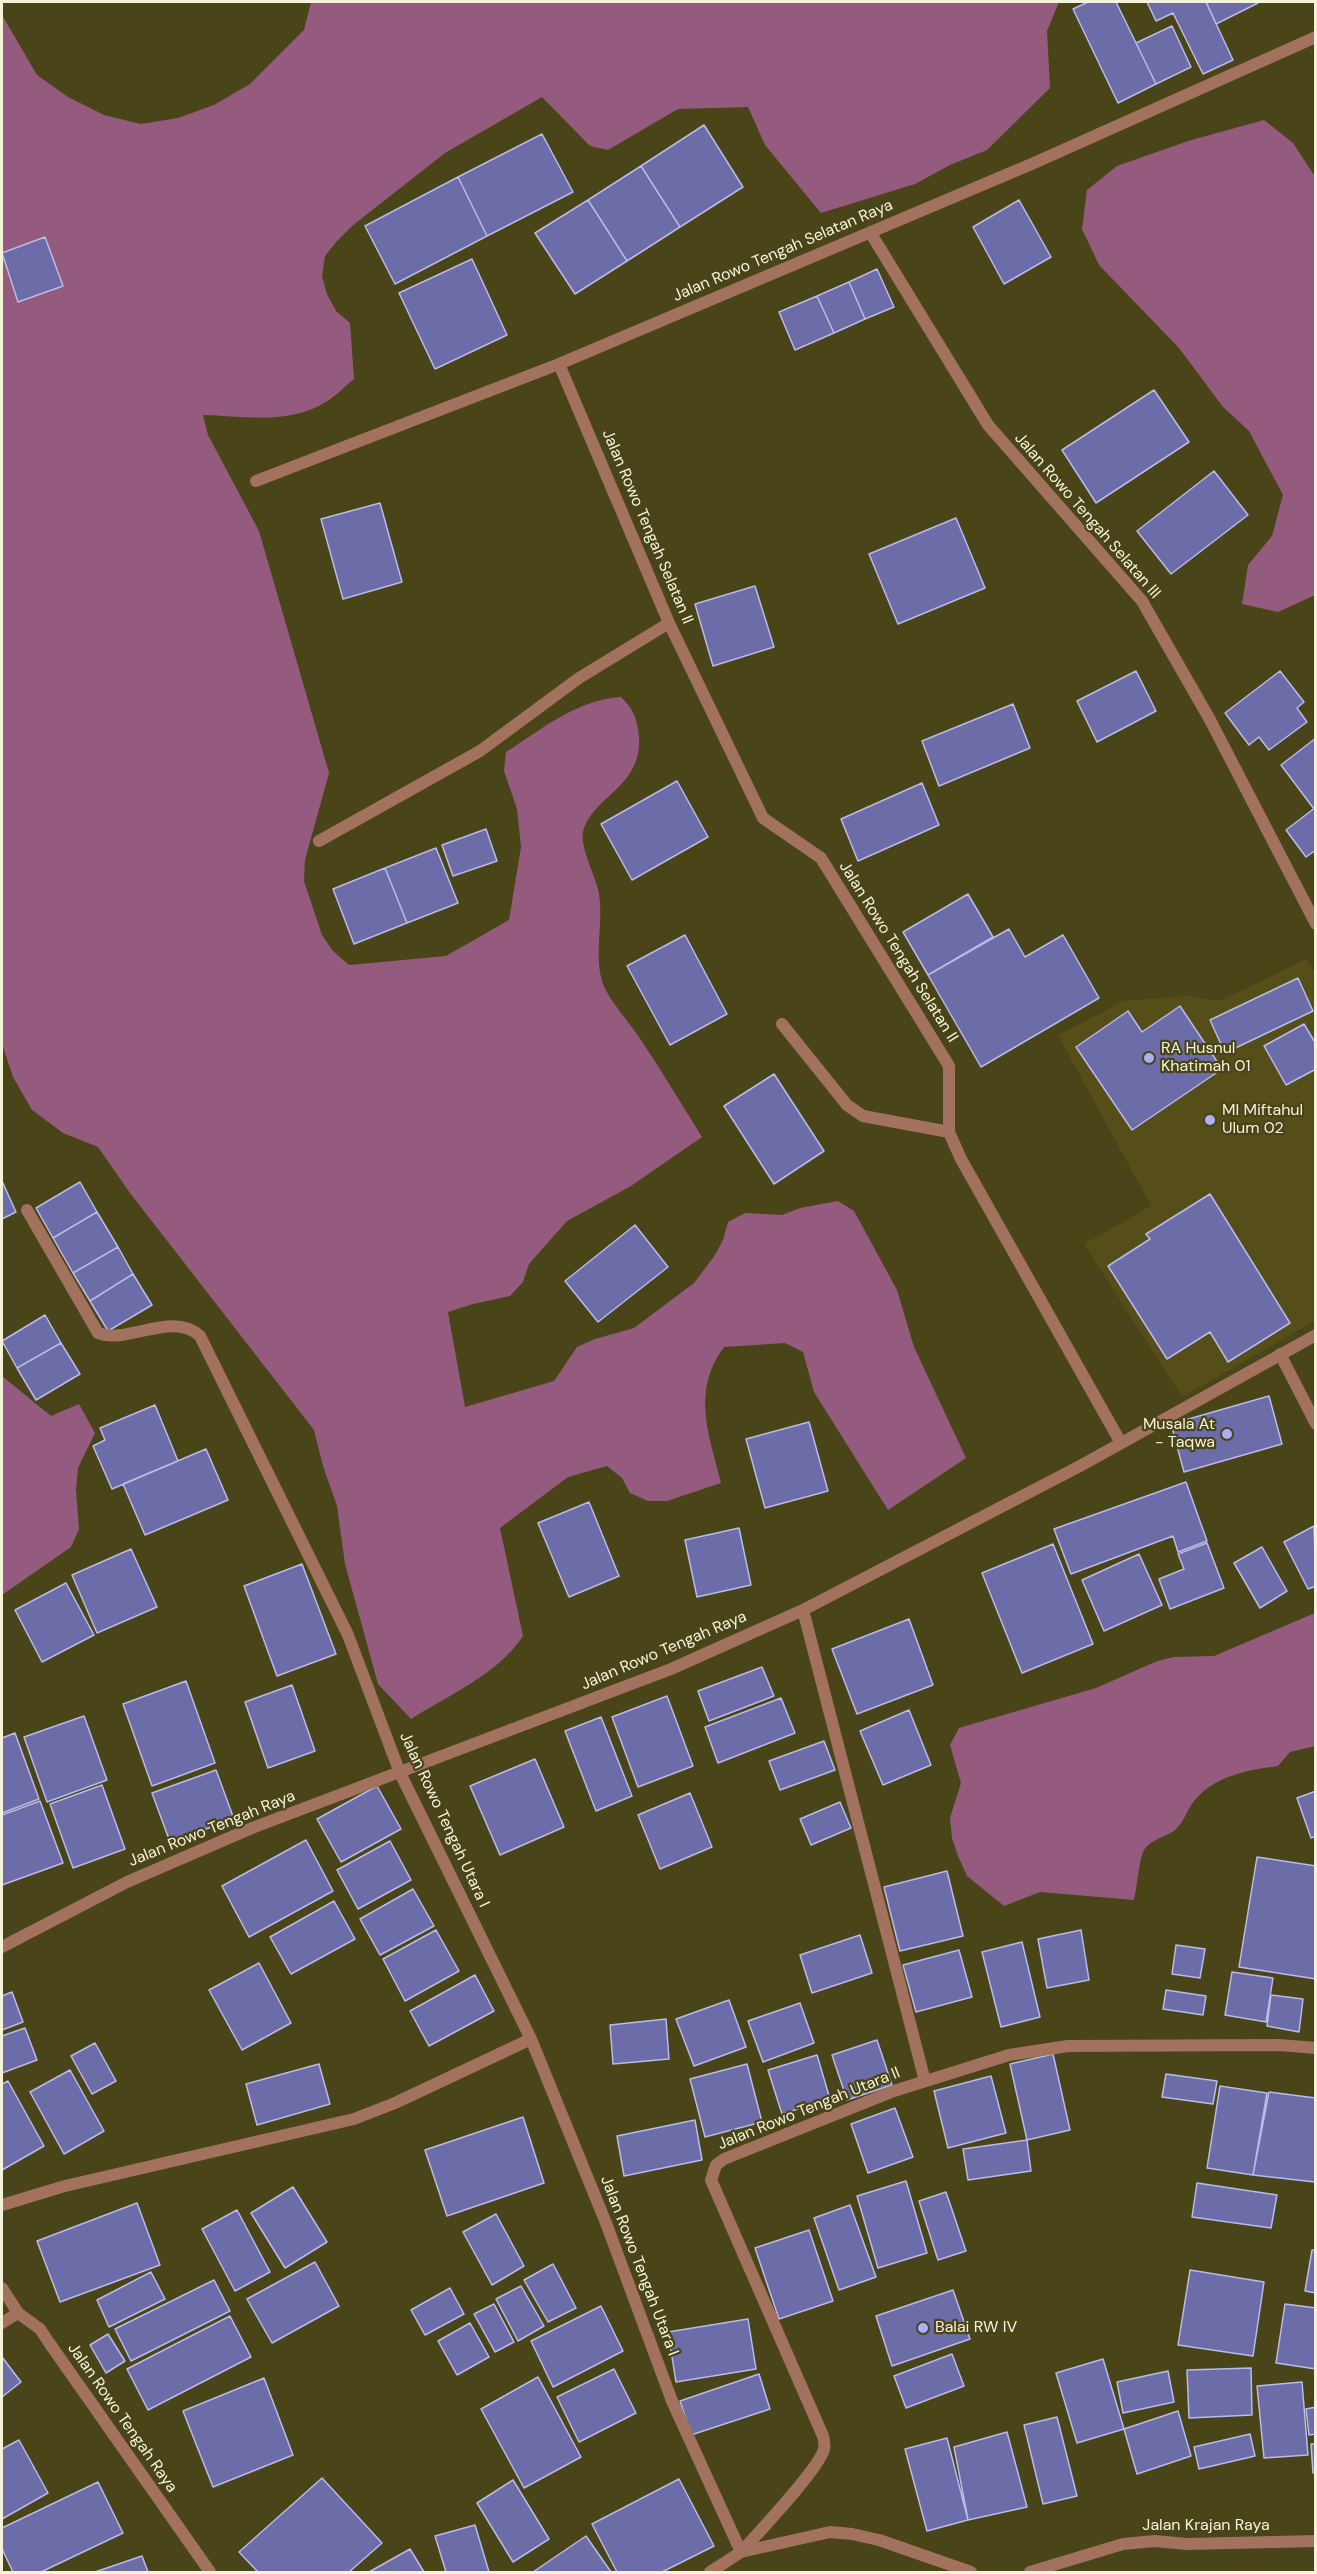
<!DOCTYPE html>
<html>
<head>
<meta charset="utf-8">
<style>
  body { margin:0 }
  #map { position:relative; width:1317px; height:2574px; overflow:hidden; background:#4a4419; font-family:"DM Sans",sans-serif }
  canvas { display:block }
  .frame { position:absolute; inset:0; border:3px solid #f6f3db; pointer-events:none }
</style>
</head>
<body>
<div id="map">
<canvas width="1317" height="2574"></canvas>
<div class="frame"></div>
</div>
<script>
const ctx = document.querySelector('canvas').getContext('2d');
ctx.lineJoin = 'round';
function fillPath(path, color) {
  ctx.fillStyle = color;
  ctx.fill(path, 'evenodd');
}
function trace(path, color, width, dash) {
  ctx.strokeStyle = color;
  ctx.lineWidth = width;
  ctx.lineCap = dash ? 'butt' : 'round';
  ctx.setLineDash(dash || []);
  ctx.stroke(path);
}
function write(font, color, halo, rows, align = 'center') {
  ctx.font = font + ' "DM Sans",sans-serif';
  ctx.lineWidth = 4.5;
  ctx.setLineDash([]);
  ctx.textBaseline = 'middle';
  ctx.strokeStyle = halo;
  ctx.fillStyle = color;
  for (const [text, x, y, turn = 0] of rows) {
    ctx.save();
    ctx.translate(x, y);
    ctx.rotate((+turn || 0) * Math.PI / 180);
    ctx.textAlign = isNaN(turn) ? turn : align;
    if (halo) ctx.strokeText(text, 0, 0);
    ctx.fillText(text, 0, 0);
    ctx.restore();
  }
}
fillPath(new Path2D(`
  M1306,959L1316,974L1315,1321L1182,1397L1084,1244L1151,1206L1058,1035L1124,1001L1188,996L1220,1001Z`), '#554e19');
fillPath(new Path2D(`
  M311,2H1059L1047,31L1050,88L987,150L950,165L915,184L821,213L765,145L748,107L678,109L608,150L590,146L542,97L445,153L352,226L337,241L325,256L322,276L327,294L336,311L350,323L354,379C345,386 336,396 326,402C289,425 242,416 203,415L208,435L259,531L329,773L305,860L304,881L322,935L333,951L349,965L446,956L509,920L521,847L517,809L504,771L506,752C542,729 576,700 621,697C634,710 637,718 639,737C642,788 592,796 583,832C580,846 594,874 598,889C605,920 593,954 603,984C609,1000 629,1022 639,1037C661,1070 681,1103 702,1137L631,1186L567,1221L529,1264L523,1282L510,1296L473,1304L448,1312L465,1407L554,1381L577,1347L595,1339L634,1328L694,1283L715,1255L723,1240L728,1222L745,1213L782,1215L800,1208L838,1201L854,1211L897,1290L914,1347L966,1458L888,1510L814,1392L803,1352L785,1343L724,1347C691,1391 709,1434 721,1483L667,1501H648L630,1493L622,1478L607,1466L568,1477L500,1528L523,1636C498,1674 449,1695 411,1719L378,1684L345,1564L337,1506L323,1466L314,1430L130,1193L98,1147L63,1133L32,1110L13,1077L2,1044V15L37,75L68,97L104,115L141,124L178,118L214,105L250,84L304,30Z
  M1264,120L1293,143L1316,178L1315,595L1278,612L1242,604L1248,565L1272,536L1283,495L1249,431L1223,407L1179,348L1099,265L1082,229L1087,190L1117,166L1188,141Z
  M2,1376L51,1416L79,1404L95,1433L78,1468L76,1489L79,1529L71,1547L2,1595Z
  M1315,1613V1746L1290,1752L1278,1766C1249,1770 1216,1775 1195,1800C1187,1809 1185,1821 1175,1830C1166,1837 1151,1839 1144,1850C1139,1860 1137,1887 1134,1900L1040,1892L1004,1906L967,1876L958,1856L952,1838L950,1818L961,1783L950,1745L959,1728L1096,1688L1155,1662L1173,1657L1214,1656Z`), '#955b7f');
const building = new Path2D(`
  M1088,2H1116L1156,84L1118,103L1073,9Z
  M1147,2H1206L1233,60L1203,74L1173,13L1156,21Z
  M1206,2H1257L1258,3L1216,24Z
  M1172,26L1191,67L1156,84L1136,43Z
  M704,125L743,187L680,227L641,166Z
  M542,134L573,192L487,236L458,177Z
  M641,166L680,227L627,261L588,200Z
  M458,177L487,236L395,284L365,226Z
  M588,200L627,261L575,294L535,233Z
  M1019,200L1051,257L1004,284L973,227Z
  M45,237L63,286L18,302L2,253Z
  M472,259L507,335L435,369L399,293Z
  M877,269L894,307L865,319L849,282Z
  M849,282L865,319L834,333L817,296Z
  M817,296L834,333L795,350L779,312Z
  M1154,390L1189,442L1096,503L1062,450Z
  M1214,471L1248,515L1171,574L1137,531Z
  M380,503L402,582L343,599L321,519Z
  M956,518L985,588L898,624L869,554Z
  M755,586L774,647L713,666L695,604Z
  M1136,671L1156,711L1097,742L1077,701Z
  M1280,671L1304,702L1297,708L1307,722L1269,750L1259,737L1249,745L1225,713Z
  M1013,704L1030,748L939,786L922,741Z
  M1316,738V807L1314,809L1281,765Z
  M677,781L708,837L632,880L601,824Z
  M922,783L939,825L858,861L841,819Z
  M1316,807V850L1306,857L1286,830Z
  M486,829L497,861L453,876L442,845Z
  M436,848L458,903L407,923L385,868Z
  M385,868L407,923L354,944L333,889Z
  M968,894L993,937L928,975L903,932Z
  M1009,929L1025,957L1063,935L1099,998L981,1067L928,975Z
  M685,935L727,1014L670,1045L627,966Z
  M1298,978L1313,1011L1225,1053L1210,1020Z
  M1180,1006L1222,1069L1132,1130L1076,1047L1128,1011L1142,1032Z
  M1304,1024L1316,1044V1069L1286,1085L1264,1046Z
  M774,1074L824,1151L774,1184L724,1106Z
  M2,1181L16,1212L2,1219Z
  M80,1182L97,1212L53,1238L36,1208Z
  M1210,1194L1290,1323L1228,1362L1210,1332L1167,1359L1108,1266L1150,1239L1146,1234Z
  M97,1212L118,1247L73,1273L53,1238Z
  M635,1225L668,1267L598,1322L565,1281Z
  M118,1247L133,1274L90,1301L73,1273Z
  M133,1274L152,1305L108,1331L90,1301Z
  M45,1315L61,1343L17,1368L2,1341Z
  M61,1343L80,1374L36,1400L17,1368Z
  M1269,1396L1282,1444L1184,1472L1171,1424Z
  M155,1405L178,1461L112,1489L93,1446L105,1440L100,1428Z
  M809,1422L828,1491L765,1508L746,1439Z
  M206,1449L228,1500L145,1535L123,1484Z
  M1186,1482L1207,1541L1178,1552L1173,1536L1071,1574L1054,1529Z
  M589,1502L619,1576L569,1597L538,1523Z
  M1314,1526L1316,1586L1308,1589L1284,1542Z
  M739,1528L751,1585L697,1597L685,1540Z
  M1207,1543L1224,1588L1170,1609L1159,1579L1184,1569L1178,1554Z
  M1053,1544L1093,1644L1022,1673L982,1573Z
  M1262,1547L1287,1591L1260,1608L1234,1563Z
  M131,1549L157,1607L97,1633L72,1575Z
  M1139,1554L1162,1605L1104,1631L1082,1580Z
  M302,1564L336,1654L277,1676L244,1586Z
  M66,1583L94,1635L42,1662L15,1610Z
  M909,1619L933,1685L857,1714L832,1649Z
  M762,1667L774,1696L709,1721L698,1691Z
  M186,1681L215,1763L152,1786L123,1704Z
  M292,1685L315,1751L268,1768L245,1702Z
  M667,1696L693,1766L638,1787L612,1717Z
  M781,1698L795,1733L718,1763L705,1727Z
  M909,1710L931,1765L883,1785L860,1731Z
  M84,1716L107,1780L47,1802L24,1737Z
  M601,1717L632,1796L596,1811L565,1731Z
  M15,1733L39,1799L2,1813V1738Z
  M824,1741L835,1770L780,1790L769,1761Z
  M535,1759L564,1827L500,1855L470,1786Z
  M216,1770L234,1819L170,1842L152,1793Z
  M102,1785L125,1849L73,1868L50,1804Z
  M377,1786L401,1829L341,1862L317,1819Z
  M1316,1791V1836L1311,1838L1297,1798Z
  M690,1793L712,1847L660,1869L638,1815Z
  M40,1801L63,1863L2,1885V1815Z
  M840,1802L851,1828L811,1845L800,1819Z
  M306,1840L333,1891L249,1937L222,1886Z
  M390,1841L411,1880L358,1909L337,1870Z
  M1257,1857L1316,1866V1979L1239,1967Z
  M947,1871L963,1936L900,1951L884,1887Z
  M413,1889L434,1926L380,1955L360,1919Z
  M334,1901L355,1939L291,1974L270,1937Z
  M436,1930L459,1971L405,2001L383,1959Z
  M1081,1930L1089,1980L1047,1988L1038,1939Z
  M860,1935L872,1973L812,1993L800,1955Z
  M1022,1942L1040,2017L1001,2027L982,1952Z
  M1176,1945L1205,1949L1200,1978L1172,1974Z
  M959,1950L972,1997L916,2012L903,1965Z
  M259,1963L291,2023L242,2050L209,1990Z
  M1232,1972L1273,1978L1266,2022L1225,2015Z
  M475,1975L494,2011L429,2046L410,2011Z
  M1166,1990L1206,1996L1203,2015L1163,2009Z
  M12,1992L23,2022L2,2030V1996Z
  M1271,1995L1303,1999L1299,2032L1267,2026Z
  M729,2000L746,2047L694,2066L676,2019Z
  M800,2003L814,2043L763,2062L748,2021Z
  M666,2019L669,2059L613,2064L610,2025Z
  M25,2028L37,2060L2,2073V2036Z
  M877,2040L892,2085L847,2100L832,2055Z
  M95,2043L116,2081L92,2094L71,2056Z
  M1053,2054L1070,2130L1027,2140L1010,2064Z
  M817,2055L830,2099L782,2114L768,2070Z
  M319,2064L330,2104L257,2125L246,2084Z
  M747,2064L762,2122L705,2137L690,2079Z
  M70,2070L104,2131L64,2154L30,2092Z
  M1166,2074L1217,2081L1213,2104L1162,2097Z
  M991,2076L1006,2133L948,2148L934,2091Z
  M8,2081L44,2146L2,2170V2084Z
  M1220,2086L1267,2093L1253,2175L1207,2168Z
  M1269,2092L1316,2098L1315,2182L1253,2175Z
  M895,2108L913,2157L868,2173L851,2124Z
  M523,2117L544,2183L447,2216L425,2150Z
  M695,2120L702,2160L624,2176L617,2136Z
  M1027,2140L1031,2171L968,2180L963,2149Z
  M906,2181L927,2253L878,2268L857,2196Z
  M1197,2183L1277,2195L1271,2228L1192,2217Z
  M293,2187L327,2242L285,2268L251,2213Z
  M946,2192L966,2251L938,2260L919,2201Z
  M137,2203L160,2265L60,2302L37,2241Z
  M850,2205L876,2277L839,2290L814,2218Z
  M237,2210L270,2272L235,2291L202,2229Z
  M496,2214L524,2266L492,2285L463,2232Z
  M809,2230L833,2301L779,2319L755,2248Z
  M1312,2250H1316V2293L1305,2291Z
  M315,2262L339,2306L272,2343L247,2299Z
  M553,2264L576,2308L548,2322L524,2280Z
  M1190,2270L1264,2282L1253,2356L1178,2345Z
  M151,2272L165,2299L109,2327L97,2300Z
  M214,2280L230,2311L131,2361L115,2329Z
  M521,2286L544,2326L518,2341L496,2299Z
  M450,2288L464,2314L425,2335L411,2310Z
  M953,2290L970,2339L892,2366L876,2316Z
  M494,2304L514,2342L495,2352L474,2314Z
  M1285,2304L1316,2308V2369L1276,2363Z
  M601,2306L623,2351L553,2387L531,2341Z
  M230,2316L251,2357L148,2410L127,2369Z
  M748,2319L756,2369L676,2382L668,2332Z
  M470,2323L489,2357L457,2375L438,2341Z
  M108,2334L125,2361L106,2373L90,2345Z
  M952,2354L964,2386L906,2408L894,2376Z
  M2,2357L21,2382L2,2397Z
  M1103,2359L1124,2429L1077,2443L1056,2373Z
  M1251,2368L1252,2415L1189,2418L1187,2370Z
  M614,2369L636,2413L579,2442L557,2397Z
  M1168,2371L1174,2402L1123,2413L1117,2382Z
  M759,2374L770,2409L691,2435L680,2401Z
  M538,2377L581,2457L524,2488L481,2409Z
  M264,2378L293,2455L213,2487L183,2411Z
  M1302,2382L1308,2455L1264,2458L1257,2386Z
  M1316,2407V2434L1309,2435L1306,2409Z
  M1178,2411L1191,2456L1137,2474L1124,2429Z
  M1057,2417L1077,2496L1043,2504L1024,2425Z
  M1007,2432L1027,2507L968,2520L954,2447Z
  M1250,2434L1255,2456L1199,2469L1194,2447Z
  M947,2438L968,2520L927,2531L905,2449Z
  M19,2440L48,2493L2,2519V2449Z
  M1311,2444H1316V2473H1313Z
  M322,2478L382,2543L349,2572H258L239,2552Z
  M679,2479L714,2546L662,2572H617L592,2524Z
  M513,2480L549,2539L513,2562L477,2503Z
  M98,2482L123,2533L41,2572H13L2,2549V2528Z
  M475,2525L489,2572H446L435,2536Z
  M586,2536L611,2572H533Z
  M410,2549L424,2572H369Z
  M142,2556L148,2572H95Z`);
fillPath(building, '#6c6da8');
trace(building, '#b9bbe8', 1.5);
trace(new Path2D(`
  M870,232L988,425L1142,601L1209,718L1316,924
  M559,364L669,623L763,818L821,858L949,1066V1132L961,1159L1121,1443
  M256,481L559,364L1034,163L1316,37
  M319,841L480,751L579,678L669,623
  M782,1024L847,1105L863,1116L949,1132
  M27,1210L98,1333C126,1345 173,1310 200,1336L348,1635L400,1773L531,2039L606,2223L672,2401L741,2552C758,2533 819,2469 824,2449C825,2445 824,2440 823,2436L711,2180L716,2165L724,2159L894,2091L1009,2055L1068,2046L1279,2045L1316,2048
  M1280,1354L1316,1424
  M803,1610L925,2081
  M2,1947L127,1882L252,1828L671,1669L803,1610L1080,1466L1316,1335
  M2,2205L65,2186L354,2119L395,2103L531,2039
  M2,2288L18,2313L40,2329L50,2344L210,2572
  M2,2323L18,2313
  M710,2572L741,2552L830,2532L852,2534L879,2540L971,2572
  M1030,2572L1123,2544L1155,2541L1187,2544L1316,2541`), '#a2725f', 12);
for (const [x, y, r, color] of [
  [1149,1058,6,"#adaffb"],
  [1210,1120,6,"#adaffb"],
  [1227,1434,6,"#adaffb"],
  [923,2328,6,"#adaffb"]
]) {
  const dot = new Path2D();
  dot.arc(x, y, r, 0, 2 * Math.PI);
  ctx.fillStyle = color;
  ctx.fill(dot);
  trace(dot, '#4a4419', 2);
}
write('16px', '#f6f3db', '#4a4419', [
  ["Jalan Rowo Tengah Selatan Raya",783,251,-23],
  ["Jalan Rowo Tengah Selatan III",1087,516,49],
  ["Jalan Rowo Tengah Selatan II",647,527,67],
  ["Jalan Rowo Tengah Selatan II",898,952,58],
  ["Jalan Rowo Tengah Raya",664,1651,-23],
  ["Jalan Rowo Tengah Utara I",444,1820,65],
  ["Jalan Rowo Tengah Raya",212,1829,-22],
  ["Jalan Rowo Tengah Utara II",809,2109,-22],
  ["Jalan Rowo Tengah Utara I",639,2266,69],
  ["Jalan Rowo Tengah Raya",122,2418,55],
  ["Jalan Krajan Raya",1206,2526]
]);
write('16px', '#f6f3db', '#4a4419', [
  ["RA Husnul",1161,1049],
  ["Khatimah 01",1161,1067],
  ["MI Miftahul",1222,1111],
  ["Ulum 02",1222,1129],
  ["Musala At",1215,1425,"right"],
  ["- Taqwa",1215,1443,"right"],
  ["Balai RW IV",935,2328]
], 'left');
</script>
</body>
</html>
